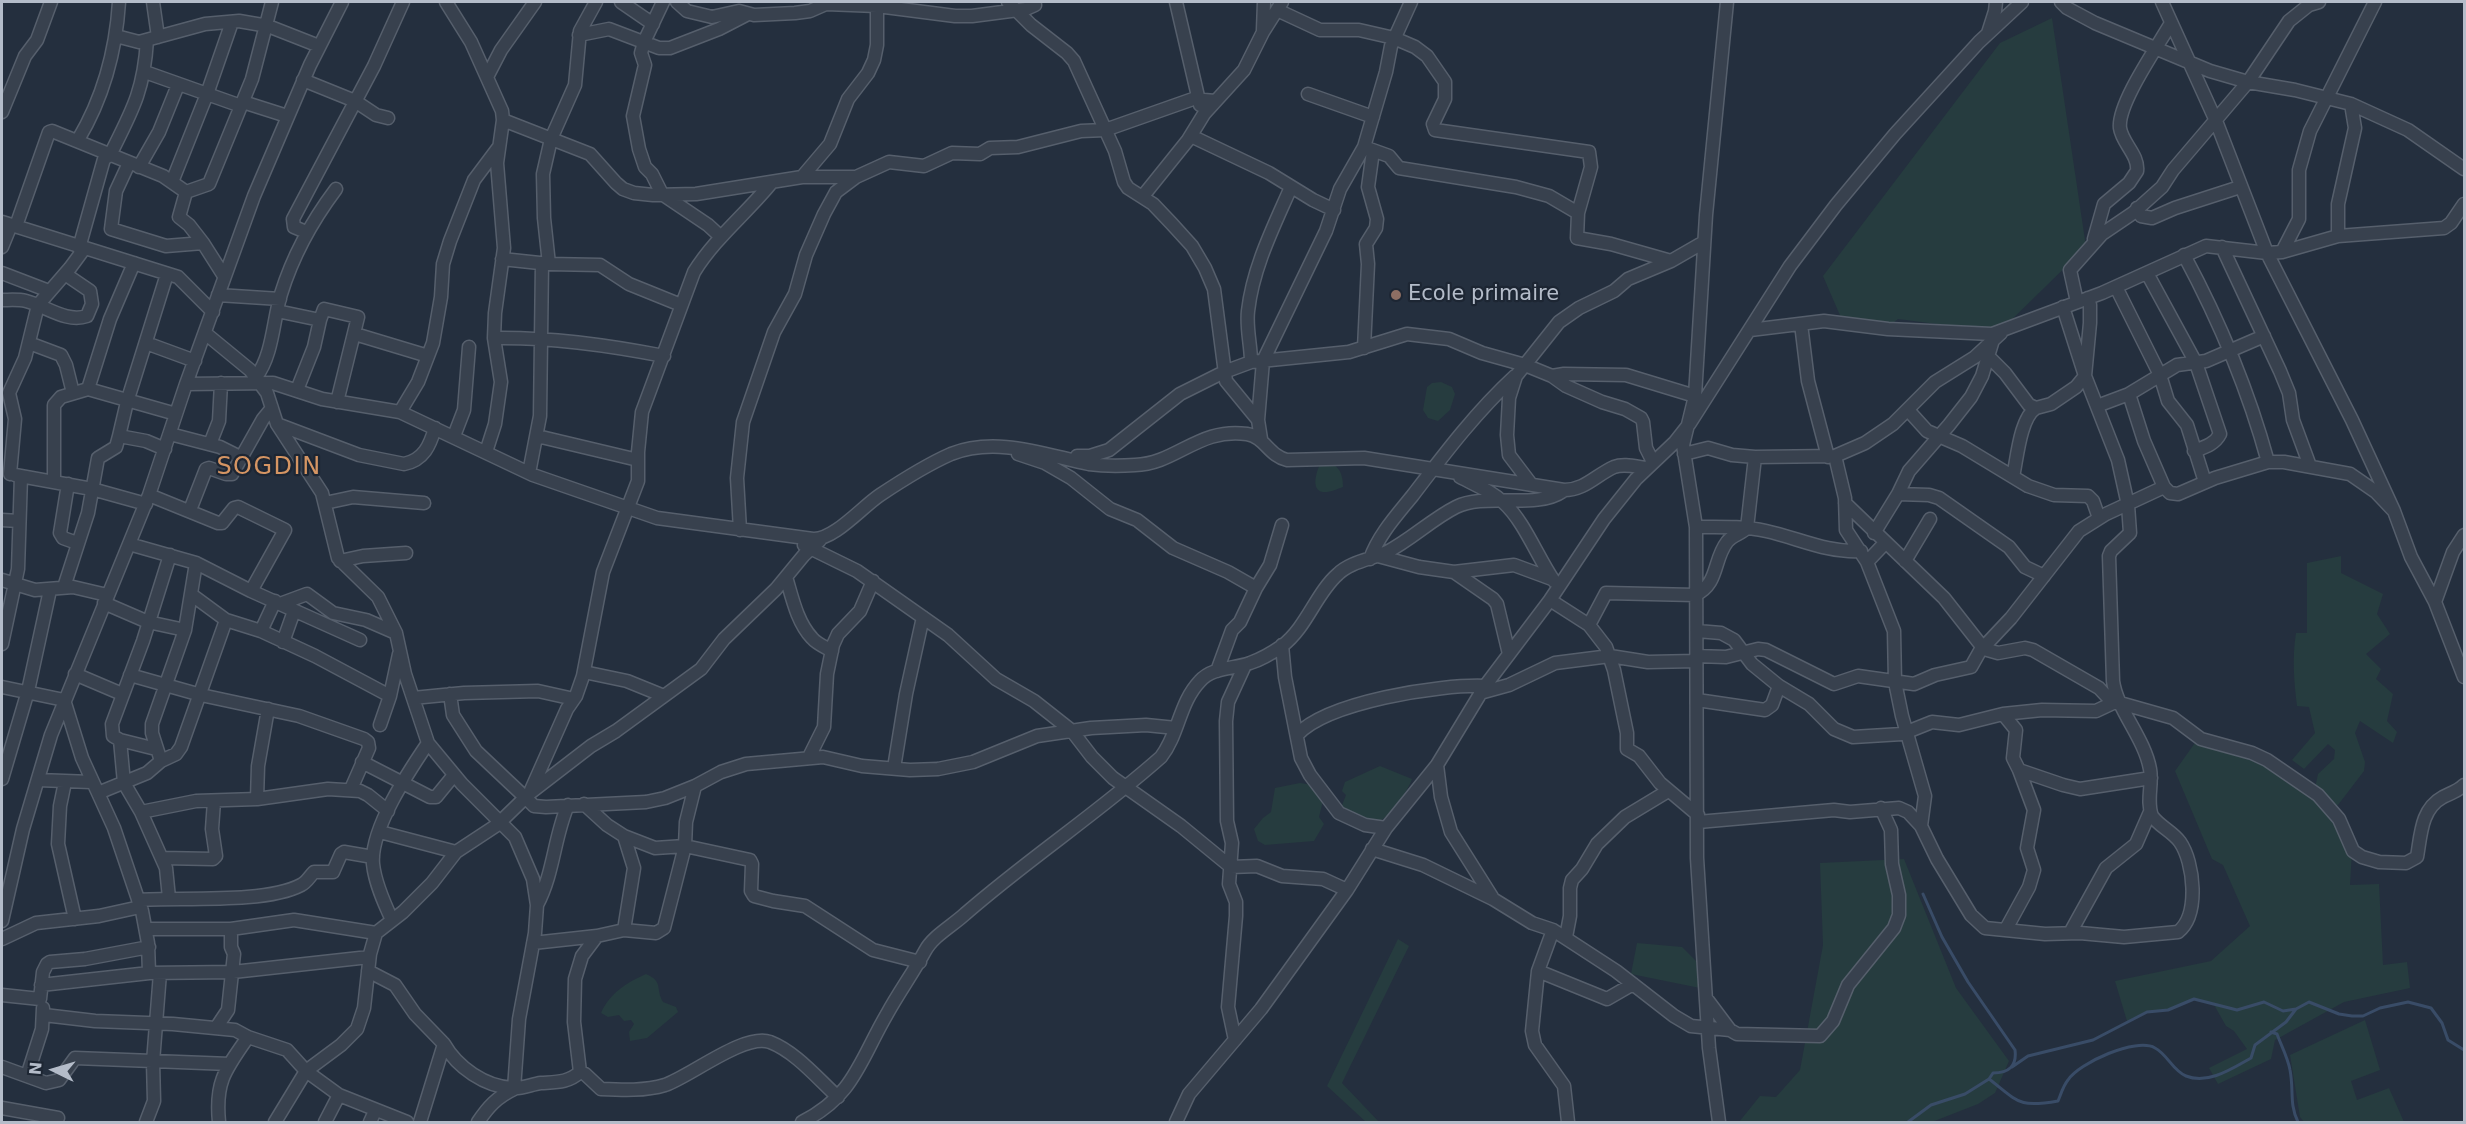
<!DOCTYPE html>
<html>
<head>
<meta charset="utf-8">
<style>
  body { margin:0 }
  #map { position:relative; width:2466px; height:1124px; overflow:hidden; background:#242f3e; font-family:"DejaVu Sans",sans-serif }
  canvas { display:block }
  .frame { position:absolute; inset:0; border:3px solid #b4bcc9; pointer-events:none }
  .north { position:absolute; left:24px; top:1040px; width:60px; height:60px; -webkit-text-stroke:4px #1d2633; paint-order:stroke; rotate:275deg; font-size:16px; font-weight:700; line-height:24px; text-align:center; color:#b4bcc9 }
  .north::after { content:''; display:block; margin:auto; width:21px; height:27px; background:#b4bcc9; clip-path:polygon(50% 0,100% 100%,50% 72%,0 100%) }
</style>
</head>
<body>
<div id="map">
<canvas width="2466" height="1124"></canvas>
<div class="frame"></div>
<div class="north">N</div>
</div>
<script>
const ctx = document.querySelector('canvas').getContext('2d');
ctx.lineJoin = 'round';
function fillPath(path, color) {
  ctx.fillStyle = color;
  ctx.fill(path, 'evenodd');
}
function trace(path, color, width, dash) {
  ctx.strokeStyle = color;
  ctx.lineWidth = width;
  ctx.lineCap = dash ? 'butt' : 'round';
  ctx.setLineDash(dash || []);
  ctx.stroke(path);
}
function write(font, color, halo, rows, align = 'center') {
  ctx.font = font + ' "DejaVu Sans",sans-serif';
  ctx.lineWidth = 4.5;
  ctx.setLineDash([]);
  ctx.textBaseline = 'middle';
  ctx.strokeStyle = halo;
  ctx.fillStyle = color;
  for (const [text, x, y, turn = 0] of rows) {
    ctx.save();
    ctx.translate(x, y);
    ctx.rotate((+turn || 0) * Math.PI / 180);
    ctx.textAlign = isNaN(turn) ? turn : align;
    if (halo) ctx.strokeText(text, 0, 0);
    ctx.fillText(text, 0, 0);
    ctx.restore();
  }
}
fillPath(new Path2D(`
  M2052,18L2086,247L1999,332L1898,319L1888,327L1842,320L1823,276L2000,43Z
  M1441,382L1452,387L1455,394L1450,410L1438,421L1428,418L1423,410L1427,387L1432,383Z
  M1322,460C1337,464 1343,470 1343,487C1337,489 1329,493 1323,492C1309,490 1318,467 1322,460Z
  M2341,556V573L2383,594L2377,614L2390,634L2366,654L2381,669L2376,679L2393,694L2387,721L2397,732L2393,743L2360,721L2355,733L2365,762L2364,771L2338,805L2324,804L2352,851L2350,885L2379,884L2383,965L2407,962L2410,988L2344,1002L2275,1040L2271,1059L2218,1084L2209,1068L2247,1049L2234,1031L2226,1026L2213,1003L2194,999L2168,1010L2147,1012L2127,1021L2115,981L2211,961L2250,926L2223,865L2212,859L2175,771L2197,740L2270,764L2314,793L2318,774L2334,759L2335,750L2328,744L2304,769L2292,760L2315,733L2309,707L2297,706C2294,681 2292,658 2296,633H2307V563Z
  M1380,766L1412,779C1409,789 1387,822 1376,822C1365,822 1350,816 1339,813L1346,795L1342,791L1345,782Z
  M1300,783L1312,785L1322,793V805L1319,817L1324,824L1314,841L1265,845L1258,841L1254,829L1263,818L1271,812L1275,788Z
  M1904,859L1956,988L2009,1061L1995,1093L1978,1104L1932,1122H1739L1760,1096L1776,1097L1800,1070L1823,945L1820,863Z
  M1398,939L1409,946L1342,1083L1379,1122H1366L1327,1086Z
  M1637,943L1682,947L1698,963L1700,988L1631,974Z
  M646,974C664,982 655,988 663,1002L676,1007L678,1012L647,1038L630,1041L629,1032L634,1024L631,1020L624,1021L619,1015L608,1017L601,1013C610,993 626,983 646,974Z
  M2365,1020L2380,1070L2351,1081L2357,1100L2389,1088L2404,1122H2304L2300,1117L2290,1055Z`), '#263c3f');
trace(new Path2D(`
  M1923,894L1942,937L1968,982L2015,1050C2017,1066 2009,1073 1993,1073L1989,1079
  M2271,1032L2277,1034C2281,1045 2288,1058 2290,1070C2294,1090 2289,1104 2298,1122
  M2012,1067L2028,1056L2093,1040L2147,1012L2168,1010L2194,999L2237,1010L2264,1002L2283,1011L2296,1009
  M1908,1122L1931,1105L1965,1094L1989,1079C2019,1102 2018,1108 2058,1101C2061,1094 2063,1086 2068,1080C2079,1063 2136,1037 2155,1048C2167,1054 2173,1071 2186,1076C2208,1085 2233,1068 2251,1058L2255,1045L2286,1022L2296,1009L2309,1002L2339,1014L2352,1016H2363L2380,1008L2408,1002L2431,1008L2442,1023L2448,1040L2464,1050`), '#394c67', 3);
const minor = new Path2D(`
  M153,2L158,37
  M446,2L471,42L502,111L503,120L497,163L504,248L495,313L494,338L501,382L495,424L486,452
  M621,2L653,24
  M663,2L644,42L641,53L645,65L633,116L639,149L645,167L652,174L662,194L708,225L721,237
  M677,2L687,11L712,17L739,11L754,15L795,13L810,11L826,4L877,6L955,16H972L1026,9L1035,5
  M1008,2L1031,25L1067,53L1074,61L1115,151L1124,182L1128,188L1153,204L1172,224L1192,246L1205,268L1214,289L1226,381L1258,420L1261,439
  M1176,2L1200,105
  M2061,2L2067,8L2095,23L2210,71L2248,82L2295,90L2351,104L2408,130L2464,169
  M2162,2L2216,121L2267,253L2352,420L2394,511L2411,557L2435,602L2464,677
  M1277,10L1320,30H1359L1394,38L1415,47L1427,56L1445,82V99L1433,124L1435,130L1589,152L1591,167L1578,213L1577,238L1611,244L1671,261
  M1263,30L1264,2
  M1988,33L1995,11L1996,2
  M579,35L609,29L659,48H670L719,29L748,14
  M116,36L139,42L205,24L239,21L268,26L319,46
  M145,72L241,106
  M487,77L501,50L535,2
  M303,80L355,101L376,115L388,118
  M1308,94L1373,117
  M243,102L287,116
  M2,112L25,56L37,40L51,2
  M503,120L590,154L616,183L623,189L634,193L653,195L696,194L802,177H856L889,162L924,166L952,153L980,154L990,148L1018,147L1081,131L1105,130L1193,99L1215,101
  M1191,136L1269,173L1313,200L1334,210
  M78,140C103,98 116,50 119,2
  M1364,147L1389,156L1399,168L1516,187L1549,196L1578,213
  M129,163L116,191L111,229L166,246L203,243
  M139,167L159,132L178,85
  M802,177L830,144L848,99L868,73L874,60L877,45V2
  M172,182L207,94L232,22
  M1143,196L1188,140L1204,114L1244,70L1263,32L1282,2
  M2137,208L2141,216L2152,218L2175,208L2240,187
  M2,222L178,277L213,312
  M16,226L49,132L52,131L163,176L186,192
  M306,232L294,227L293,219L374,66L403,2
  M2338,236V204L2355,128L2351,104
  M2094,239L2104,204L2129,183L2137,171C2139,155 2122,143 2120,128C2117,104 2158,46 2171,23
  M2,247L11,225
  M2222,247L2280,371L2289,393L2293,420L2310,466
  M79,248L104,159L110,155C132,111 144,91 147,40
  M2282,252L2299,219V170L2310,131L2375,2
  M2184,255C2220,322 2248,389 2268,462
  M502,259L549,264L600,265L629,284L681,305
  M134,263L110,319L88,389L176,414
  M549,264L544,218L543,174L551,139L575,85L580,31L596,2
  M2,273L49,291
  M2147,273L2196,363L2220,434C2215,444 2205,447 2194,451
  M224,276L203,243L189,225L179,217L186,192L209,184L252,79L272,2
  M2116,287L2160,375L2168,401L2187,425L2205,482
  M218,295L280,299
  M2,300C9,300 18,299 26,301C46,306 66,323 87,316L92,304L90,291L65,274
  M2077,302L2070,270L2102,234L2133,213L2162,187L2173,170L2248,82L2289,21L2309,5L2319,2
  M277,311L320,320L314,347L297,390
  M320,320L324,309L358,317L337,402
  M1801,324L1808,381L1828,457
  M1750,330L1824,321L1888,329L1992,334L2102,293L2206,246L2267,253L2282,252L2338,236L2444,228L2451,223L2464,204
  M205,333L250,370L267,393L277,424L322,493L338,558L378,597L396,633L405,674L428,743L462,784L515,837L533,879L537,905L535,933L519,1019L514,1089C497,1097 488,1107 478,1122
  M355,334L428,356
  M494,338C552,337 608,345 664,356
  M29,343L61,355L66,365L73,393
  M146,343L195,361
  M1364,348L1368,264L1366,244L1376,228L1377,219L1368,187L1373,151
  M1989,357L2005,373L2029,405L2036,408L2051,404L2076,387L2085,376L2090,323V305L2088,298
  M1251,362C1251,345 1246,328 1248,311C1253,267 1274,226 1291,187
  M1552,376L1566,386L1602,402L1625,409L1641,418L1643,422L1646,448L1653,462
  M256,377C273,355 273,320 281,294C293,255 312,221 336,189
  M186,384L273,383L322,399L400,412L533,475L657,518L813,539C834,540 862,507 880,495C901,481 926,465 951,454C996,436 1045,455 1089,464C1103,466 1121,466 1135,465C1176,464 1199,427 1247,434C1265,437 1269,456 1287,460L1364,458L1564,490C1585,490 1596,475 1614,467C1624,463 1637,467 1647,468
  M2129,394L2144,441L2164,487
  M2097,406L2129,394L2177,365L2206,361L2264,336
  M1908,410L1927,431L1962,446L2028,486L2054,495L2088,496L2093,501L2099,518
  M400,412L418,382L433,343L441,297L443,264L450,241L474,180L498,148
  M1258,420L1263,361L1326,231L1340,189L1364,147L1386,72L1391,46L1411,2
  M277,424L359,455L404,464C424,460 430,445 435,428
  M170,434L220,447L242,458
  M454,436L464,410L469,347
  M537,436L638,460
  M210,444L219,421L221,383
  M165,449L146,441L119,436L127,402L167,274
  M1018,454L1045,463L1071,478L1110,509L1137,520L1173,548L1228,572L1256,588L1270,565L1282,525
  M1684,454L1708,448L1732,455L1755,457L1835,456L1865,443L1893,424L1935,382L1975,357L2001,333
  M1077,456H1090L1109,450L1180,394L1224,372L1251,362L1349,352L1407,334L1449,339L1482,353L1525,365L1552,376L1564,374L1626,375L1695,396
  M1835,456L1845,498L1846,530L1867,562L1894,631L1895,682L1902,716L1925,796L1921,826L1937,859L1971,915L1985,928L2045,934L2080,933L2124,937L2178,932C2200,915 2194,862 2180,842C2172,831 2160,827 2152,816C2146,801 2153,784 2150,769C2144,737 2117,710 2113,681L2109,556L2111,551L2130,533L2128,505L2118,460L2085,376L2063,307
  M529,473L540,416L542,263
  M10,474L15,419L9,393L25,358L38,305L70,268L84,249
  M15,475L92,489L146,504
  M1460,477C1475,485 1492,491 1504,503C1524,521 1538,558 1554,581
  M2013,477C2017,459 2020,418 2036,408
  M54,481V405L61,397L88,389
  M68,484L60,533L63,538L77,543
  M1531,484L1509,455L1507,435L1509,398L1516,376L1559,322L1579,308L1614,291L1628,279L1671,261L1704,242
  M1898,494L1929,495L1939,498L2009,547L2025,567L2044,576
  M149,495L218,523H222L234,508L238,507L285,530L251,591
  M325,503L353,497L424,503
  M1845,503L1944,598L1984,649L1998,653L2025,648L2033,650L2099,688L2113,703H2120L2173,718L2201,739L2252,753L2267,760L2318,795L2339,819L2353,851L2362,857L2379,862L2406,863L2417,857C2421,834 2421,809 2443,797C2451,793 2458,791 2464,785
  M190,510L206,469L209,468L226,474H232L263,419L272,408
  M2,520L19,521
  M1696,527C1720,527 1743,526 1766,531C1798,538 1827,553 1861,551
  M740,530L737,478L743,422L774,332L795,294L806,255L824,214L836,192L856,177
  M1874,533L1898,494L1909,471L1949,425L1971,397L1982,376L1993,340
  M129,544L196,563L251,591L360,640
  M804,545L857,571L948,635L996,679L1034,701L1072,731L1092,757L1113,778L1181,826L1231,867L1257,866L1282,876L1323,879L1347,890
  M170,555L143,641L112,724L113,736L120,740L124,783L141,812L196,801L257,799L328,789L360,791L368,795L388,811
  M1378,556L1419,567L1454,572L1514,565L1552,579
  M1370,559C1379,534 1397,515 1413,495C1445,453 1476,412 1515,376
  M340,561L363,556L406,553
  M1905,561L1930,519
  M1867,562L1885,543
  M1454,572L1493,599L1497,604L1509,654
  M786,577C792,597 797,622 812,638C817,644 825,647 832,651
  M2,580L35,590L73,587L107,595
  M64,587L88,513L98,458L116,447L119,436
  M192,595L226,620L261,631L275,601
  M1550,600L1589,625L1606,647L1614,670L1627,733V749L1639,756L1660,783L1698,815
  M2435,602L2453,552L2464,535
  M104,603L148,622L185,630
  M280,604L307,594L333,613L366,620L396,633
  M1589,625L1606,593L1695,595C1719,584 1713,560 1727,542C1732,535 1741,534 1747,528L1755,457
  M261,631L315,656L390,696
  M1697,631L1721,633L1734,640L1752,664L1779,686L1809,704L1834,729L1853,737L1902,734L1932,722L1959,725L2003,714L2042,710L2096,711L2113,703
  M283,642L294,611
  M2,644L18,569L21,476
  M1282,645L1285,677L1301,758L1310,775L1339,813L1365,825L1386,828
  M1696,656L1726,657L1758,649L1766,650L1834,684L1858,676L1914,684L1935,675L1971,667L1980,651L2011,618L2079,531L2106,514L2164,487L2170,493L2178,494L2215,478L2268,462H2284L2350,474L2376,492L2394,511
  M1217,671L1232,630L1240,622L1256,588
  M584,672L627,681L664,696
  M75,674L122,694
  M130,675L201,695L299,716L364,739L368,742L369,748L351,789
  M2,687L64,700L82,758L114,828L142,911L148,943L149,973
  M1480,693L1509,685L1555,663L1610,656L1648,662L1696,661
  M450,694L453,715L476,751L529,801L534,806L546,807L646,802L665,798L695,786L721,772L746,764L823,757L862,766L910,770L938,769L973,762L1037,736L1091,728L1146,725L1176,728
  M413,698L464,693L538,691L574,699
  M1697,700L1765,710L1772,705L1779,686
  M2003,714L2016,730L2013,758L2019,770L2063,785L2080,789L2151,778
  M380,725L390,696L399,654
  M1297,735C1327,702 1440,684 1485,686
  M120,740L156,749
  M809,757L824,727L827,674L833,645L838,634L860,611L873,581
  M161,761L152,733V724L185,630L196,563
  M362,762L430,797H436L454,775
  M1437,765L1441,797L1451,832L1492,897
  M894,768L906,694L923,617
  M2,779L28,691L50,590
  M38,780L91,782
  M65,782L60,806L58,844L75,919
  M531,790L567,709L576,696L583,676L603,572L638,481V452L642,412L694,272C715,238 747,213 772,182
  M98,793L147,773L161,761L176,754L181,747L226,620
  M257,799L258,766L268,709
  M584,804L607,825L624,836L655,848L685,846L750,860L752,864L751,891L754,896L773,901L805,906L873,950L920,962
  M141,812L166,868L169,898
  M1698,822L1834,810L1850,812L1899,808L1908,812L1921,826
  M380,832L456,852
  M1372,849L1423,865L1493,899L1532,923L1553,930L1616,971L1674,1016L1691,1026L1730,1030L1737,1034L1820,1036L1833,1021L1848,985L1894,928L1899,915V895L1892,864L1891,830L1881,808
  M162,858L213,859L216,856L212,829L214,801
  M138,900C180,897 265,904 301,885C307,882 309,877 314,872H333L341,854L344,852L373,857
  M537,905C554,873 554,837 568,805
  M392,920C384,903 375,883 373,864C370,829 409,771 428,743
  M2,921L23,829L51,735L149,495L186,384L254,196L310,65L342,2
  M146,929H231L294,920L376,933
  M2006,929L2029,887L2034,870L2027,848L2034,810L2019,770
  M624,930L634,868L624,836
  M1553,930L1538,971L1532,1031L1535,1045L1564,1086L1568,1122
  M2070,933L2106,868L2136,844L2150,812
  M1566,937L1570,916V888L1572,880L1582,869L1597,844L1625,817L1668,791
  M2,939L36,923L99,916L140,907
  M533,943L597,936
  M368,971L395,985L415,1014L444,1044L420,1122
  M1538,971L1607,999L1633,984
  M41,985L149,973L233,972L369,957
  M2,995L40,999L43,972L47,964L50,962L85,959L149,947
  M1706,998L1730,1030
  M44,1015L95,1021L173,1024L235,1030L248,1037L287,1050L306,1071L339,1095L407,1122
  M216,1028L228,1010L234,954L231,947V929
  M1235,1040L1228,1007L1236,916V902L1229,884L1232,843L1227,821L1226,721L1228,702L1245,665
  M444,1044C457,1067 485,1087 513,1088C522,1089 532,1084 541,1083C556,1082 568,1083 580,1072L585,1074L601,1089C623,1090 645,1091 665,1085C691,1076 744,1033 770,1042C796,1052 818,1079 838,1097
  M2,1067L46,1083L59,1080L75,1058L230,1064
  M580,1072L574,1022L575,979L582,956L597,936L624,930L656,933L664,928L685,846L686,822L695,786
  M27,1076L42,1029L43,1008
  M2,1108L58,1118
  M146,1122L154,1101L153,1062L160,973
  M219,1122C215,1082 225,1070 248,1037
  M275,1122L306,1071L341,1045L357,1029L364,1008L370,954L376,933L403,912L432,883L456,852L497,825L530,793L591,746L616,731L701,669L724,639L776,589L804,555L820,540
  M325,1122L339,1095
  M370,1122L375,1111
  M802,1122C854,1096 860,1060 887,1014C899,992 913,973 925,951C933,936 952,926 965,914C1028,859 1098,813 1161,757C1179,734 1179,703 1200,681C1212,667 1234,669 1250,663C1262,659 1272,653 1282,646C1307,627 1316,593 1338,574C1350,562 1372,559 1387,552C1412,539 1432,519 1456,507C1485,492 1536,510 1563,491
  M1176,1122L1189,1094L1261,1009L1347,890L1386,828L1437,765L1485,686L1550,600L1604,519L1636,479L1675,442L1690,423L1790,266L1836,205L1895,134L1979,42L2022,2
  M1719,1122L1709,1048L1697,858L1696,527L1683,445L1695,396L1706,215L1727,2`);
trace(minor, '#565f6c', 15);
trace(minor, '#38414e', 12);
for (const [x, y, r, color] of [
  [1396,295,6,"#8d6e63"]
]) {
  const dot = new Path2D();
  dot.arc(x, y, r, 0, 2 * Math.PI);
  ctx.fillStyle = color;
  ctx.fill(dot);
  trace(dot, '#1d2633', 2);
}
write('21px', '#b4bcc9', '#1d2633', [
  ["Ecole primaire",1408,295]
], 'left');
ctx.letterSpacing = '1.5px';
write('24px', '#d59563', '#1d2633', [
  ["SOGDIN",269,468]
]);
ctx.letterSpacing = '0px';
</script>
</body>
</html>
